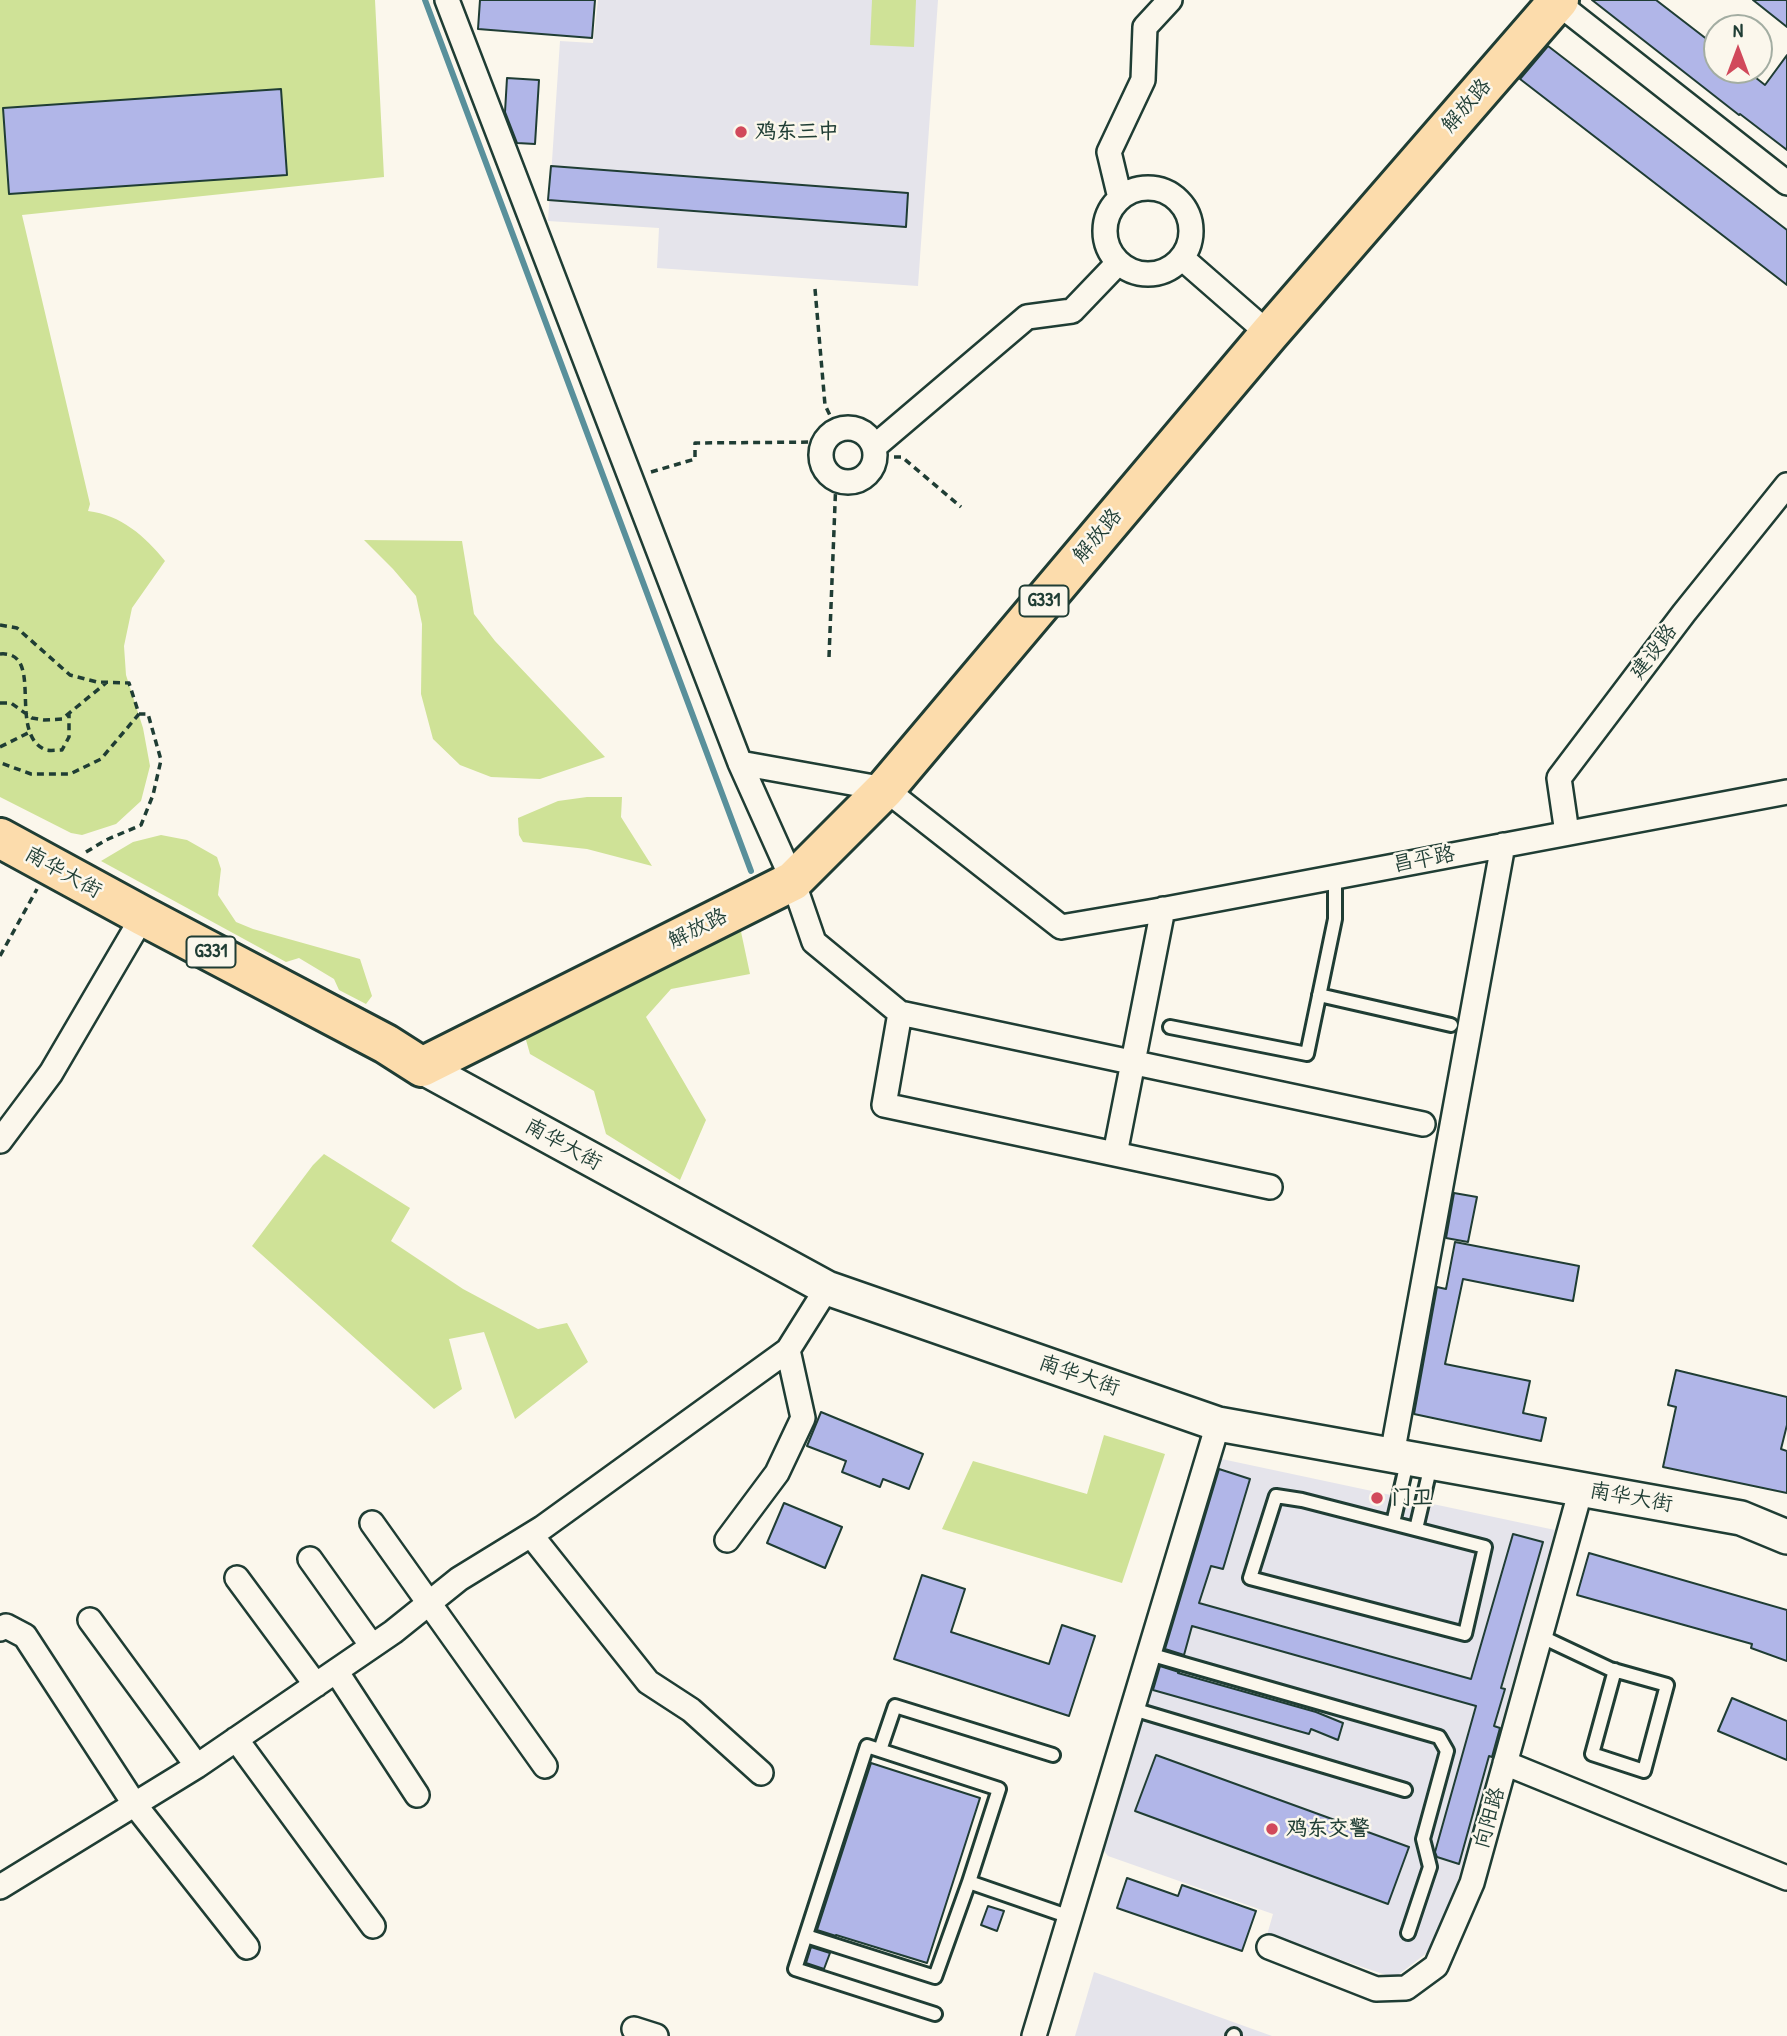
<!DOCTYPE html>
<html>
<head>
<meta charset="utf-8">
<style>
  body { margin:0 }
  #map { position:relative; width:1787px; height:2036px; overflow:hidden; background:#fbf7ec; font-family:"Patrick Hand",sans-serif }
  canvas { display:block }
  .north { position:absolute; left:1703px; top:14px; width:70px; height:70px; box-sizing:border-box; background:#fbf7ec; border:2px solid #a3ada2; border-radius:50%; rotate:0deg; font-size:19px; font-weight:700; line-height:28px; text-align:center; color:#1f3d34 }
  .north::after { content:''; display:block; margin:auto; width:24px; height:32px; background:#d1495b; clip-path:polygon(50% 0,100% 100%,50% 72%,0 100%) }
</style>
</head>
<body>
<div id="map">
<canvas width="1787" height="2036"></canvas>
<div class="north">N</div>
</div>
<script>
const ctx = document.querySelector('canvas').getContext('2d');
ctx.lineJoin = 'round';
function fillPath(path, color) {
  ctx.fillStyle = color;
  ctx.fill(path, 'evenodd');
}
function trace(path, color, width, dash) {
  ctx.strokeStyle = color;
  ctx.lineWidth = width;
  ctx.lineCap = dash ? 'butt' : 'round';
  ctx.setLineDash(dash || []);
  ctx.stroke(path);
}
function write(font, color, halo, rows, align = 'center') {
  ctx.font = font + ' "Patrick Hand","LXGW WenKai TC",sans-serif';
  ctx.lineWidth = 5;
  ctx.setLineDash([]);
  ctx.textBaseline = 'middle';
  ctx.strokeStyle = halo;
  ctx.fillStyle = color;
  for (const [text, x, y, turn = 0] of rows) {
    ctx.save();
    ctx.translate(x, y);
    ctx.rotate((+turn || 0) * Math.PI / 180);
    ctx.textAlign = isNaN(turn) ? turn : align;
    if (halo) ctx.strokeText(text, 0, 0);
    ctx.fillText(text, 0, 0);
    ctx.restore();
  }
}
fillPath(new Path2D(`
  M598,0H938L918,286L657,268L659,228L548,221L560,41L593,43Z
  M1217,1458L1555,1530L1448,1916L1432,1949L1398,1975L1389,1976L1267,1935L1273,1914L1108,1856L1100,1846Z
  M1094,1972L1272,2036H1075Z`), '#e5e4eb');
fillPath(new Path2D(`
  M0,0H375L384,177L22,215L90,504L88,511C121,515 145,536 165,561L132,608L124,646L126,675L143,728L150,766L141,801L116,824L82,835L71,833L0,797Z
  M872,0H916L914,47L870,45Z
  M364,540L462,541L474,614L495,641L605,757L540,779L491,777L460,765L433,739L421,694L422,624L416,596L393,569Z
  M587,797H622L621,817L652,866L587,849L523,842L519,835L518,818L558,801Z
  M161,835L187,840L217,857L221,869L218,895L236,922L253,929L360,959L372,996L366,1004L339,990L334,979L299,958L286,962L101,861L133,842Z
  M740,927L750,974L671,989L646,1017L706,1120L680,1180L606,1134L594,1091L530,1054L520,1019Z
  M324,1154L410,1208L391,1241L463,1289L538,1329L567,1323L588,1362L515,1419L484,1332L449,1339L462,1389L434,1409L252,1246L313,1165Z
  M1104,1435L1165,1454L1122,1583L942,1529L973,1461L1087,1494Z`), '#cfe297');
trace(new Path2D(`
  M425,0L751,871`), '#59909b', 6);
const building = new Path2D(`
  M480,0H595L592,38L478,29Z
  M1592,0H1656L1717,47V70H1746L1765,85L1787,55V150L1740,114L1739,115Z
  M1753,0H1787V27Z
  M1548,46L1787,230V285L1520,79Z
  M507,78L539,80L535,144L517,143L505,112Z
  M281,89L287,175L9,194L3,108Z
  M551,166L908,193L906,227L548,200Z
  M1454,1193L1477,1197L1468,1242L1446,1238Z
  M1455,1242L1579,1266L1573,1301L1463,1279L1445,1364L1530,1381L1523,1413L1546,1418L1541,1441L1414,1414L1437,1287L1446,1289Z
  M1676,1370L1787,1397V1425L1781,1449L1787,1451V1493L1663,1467L1676,1407L1668,1405Z
  M821,1412L923,1454L909,1489L883,1479L880,1487L842,1472L846,1461L807,1446Z
  M1219,1469L1250,1479L1223,1569L1211,1566L1199,1603L1471,1679L1513,1534L1543,1542L1501,1688L1505,1689L1494,1726L1500,1728L1492,1757L1489,1756L1459,1864L1437,1857L1435,1852L1476,1706L1192,1626L1184,1655L1165,1649Z
  M784,1503L842,1527L825,1568L767,1543Z
  M1589,1553L1787,1610V1661L1751,1648L1752,1644L1577,1595Z
  M922,1575L965,1589L951,1632L1049,1664L1062,1625L1095,1636L1069,1716L894,1659Z
  M1160,1666L1179,1672L1178,1673L1316,1712L1343,1723L1338,1740L1311,1729L1309,1734L1153,1690Z
  M1732,1698L1787,1721V1760L1718,1731Z
  M1156,1755L1409,1847L1388,1904L1135,1811Z
  M871,1763L980,1798L927,1963L836,1935V1936L817,1930Z
  M1127,1878L1178,1896L1182,1885L1256,1911L1242,1951L1117,1908Z
  M988,1906L1004,1911L997,1931L981,1925Z
  M811,1947L830,1953L824,1969L806,1963Z`);
fillPath(building, '#b1b6e8');
trace(building, '#1f3d34', 2);
const service = new Path2D(`
  M1319,995L1451,1025
  M1170,1027L1307,1054L1335,919V877
  M1276,1496L1302,1500L1485,1547L1465,1634L1250,1578Z
  M1393,1523L1408,1458
  M1416,1529L1431,1465
  M1540,1636L1610,1669L1667,1685L1644,1771L1592,1754L1615,1670
  M1149,1654L1439,1737L1447,1751L1423,1839L1430,1867L1408,1933
  M1133,1709L1405,1790
  M880,1750L895,1706L1053,1755
  M806,1936L935,1977L969,1882
  M935,2014L795,1969L867,1746L999,1789L969,1882L1070,1917
  M1233,2036L1234,2035`);
const minor = new Path2D(`
  M447,0L740,763L793,881L814,942L900,1013L1423,1124
  M1554,0L1787,183
  M1105 231a43 43 0 1 1 86 0a43 43 0 1 1-86 0Z
  M1120,198L1109,152L1143,80L1145,27L1170,0
  M1182,258L1269,334
  M821 455a27 27 0 1 1 54 0a27 27 0 1 1-54 0Z
  M874,447L1027,317L1072,311L1118,263
  M740,763L885,789L1061,927L1155,911L1787,792
  M1567,833L1559,778L1684,613L1787,485
  M900,1013L884,1105L1270,1187
  M0,1141L51,1073L143,916
  M1115,1154L1163,909
  M1392,1455L1503,845
  M372,1523L545,1766
  M531,1535L648,1682L691,1710L761,1773
  M727,1540L777,1473L803,1418L788,1350
  M310,1559L372,1646
  M237,1578L316,1685
  M90,1620L197,1766
  M0,1629L6,1626L25,1636L135,1805L247,1947
  M336,1671L417,1795
  M236,1739L373,1926
  M1505,1763L1787,1878
  M0,1887L197,1766L393,1632L459,1579L542,1528L788,1350L827,1288
  M1269,1947L1376,1989L1406,1988L1436,1966L1472,1883L1581,1489
  M634,2029L656,2036
  M1034,2036L1218,1424`);
const secondary = new Path2D(`
  M422,1067L827,1288L1218,1424L1741,1518L1787,1537`);
const trunk = new Path2D(`
  M0,838L143,916L386,1044L422,1067
  M422,1067L793,881L885,789L1269,334L1559,0`);
trace(service, '#1f3d34', 18);
trace(minor, '#1f3d34', 28);
trace(secondary, '#1f3d34', 38);
trace(trunk, '#1f3d34', 44);
trace(new Path2D(`
  M815,289L825,405L837,430
  M894,457H902L961,507
  M651,472L695,459V443L823,442
  M0,625L17,628L70,675L97,682L129,683L139,714L101,759L70,774H31L1,763L0,761
  M0,654C46,650 6,734 46,750C50,751 58,750 62,750L69,737V713
  M829,657L836,479
  M0,703H11L32,718L44,720L62,719L106,683
  M0,747L30,732
  M86,852L106,840L141,825L153,795L161,760L148,714H139
  M0,956L37,889`), '#1f3d34', 3.5, [7, 5]);
trace(service, '#fbf7ec', 12);
trace(minor, '#fbf7ec', 23);
trace(secondary, '#fbf7ec', 33);
trace(trunk, '#fcdcac', 38);
for (const [x, y, r, color] of [
  [741,132,7,"#d1495b"],
  [1377,1498,7,"#d1495b"],
  [1272,1829,7,"#d1495b"]
]) {
  const dot = new Path2D();
  dot.arc(x, y, r, 0, 2 * Math.PI);
  ctx.fillStyle = color;
  ctx.fill(dot);
  trace(dot, '#fbf7ec', 2.5);
}
for (const [x, y, w] of [
  [1044,601,49],
  [211,952,49]
]) {
  const box = new Path2D();
  box.roundRect(x - w / 2, y - 15.5, w, 31, 5);
  ctx.fillStyle = '#fbf7ec';
  ctx.fill(box);
  trace(box, '#1f3d34', 2);
}
write('bold 19px', '#1f3d34', null, [
  ["G331",1044,601],
  ["G331",211,952]
]);
write('21px', '#1f3d34', '#fbf7ec', [
  ["解放路",1467,106,-49],
  ["解放路",1098,536,-50],
  ["建设路",1654,652,-53],
  ["昌平路",1424,860,-11],
  ["南华大街",63,873,29],
  ["解放路",698,929,-27],
  ["南华大街",563,1145,29],
  ["南华大街",1079,1376,19],
  ["南华大街",1631,1498,10],
  ["向阳路",1490,1818,-74]
]);
write('bold 21px', '#1f3d34', '#fbf7ec', [
  ["鸡东三中",755,132],
  ["门卫",1391,1498],
  ["鸡东交警",1286,1829]
], 'left');
</script>
</body>
</html>
